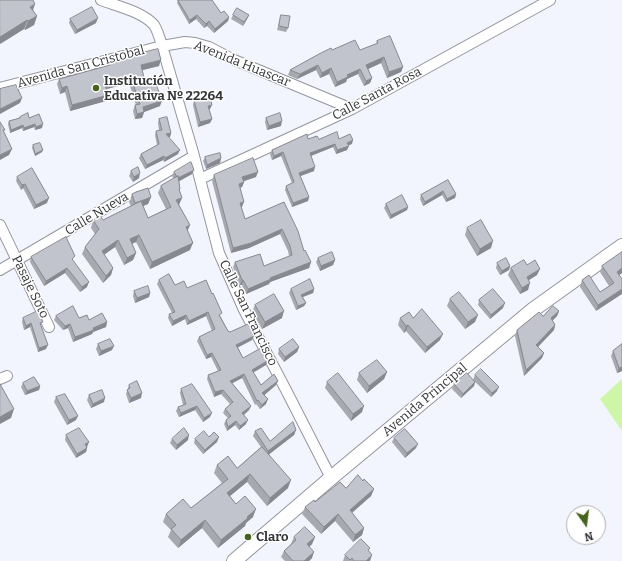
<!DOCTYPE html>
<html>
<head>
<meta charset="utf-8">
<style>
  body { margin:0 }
  #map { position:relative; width:622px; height:561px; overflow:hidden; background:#f2f5fe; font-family:Bitter,serif }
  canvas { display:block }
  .north { position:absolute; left:566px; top:505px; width:40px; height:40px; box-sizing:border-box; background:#fff; border:1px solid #aeafb0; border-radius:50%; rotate:166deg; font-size:11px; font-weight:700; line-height:16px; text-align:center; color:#35363a }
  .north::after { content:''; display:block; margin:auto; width:14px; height:18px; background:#43641a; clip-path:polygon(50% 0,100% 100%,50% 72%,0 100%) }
</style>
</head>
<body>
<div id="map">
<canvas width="622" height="561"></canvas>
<div class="north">N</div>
</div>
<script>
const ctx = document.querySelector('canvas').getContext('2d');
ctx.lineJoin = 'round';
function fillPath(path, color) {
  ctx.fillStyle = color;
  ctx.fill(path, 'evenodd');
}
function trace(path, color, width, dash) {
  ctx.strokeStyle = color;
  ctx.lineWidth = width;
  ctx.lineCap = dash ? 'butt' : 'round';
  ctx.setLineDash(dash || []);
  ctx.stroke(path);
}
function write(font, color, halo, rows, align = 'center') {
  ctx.font = font + ' Bitter,serif';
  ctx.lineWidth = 3;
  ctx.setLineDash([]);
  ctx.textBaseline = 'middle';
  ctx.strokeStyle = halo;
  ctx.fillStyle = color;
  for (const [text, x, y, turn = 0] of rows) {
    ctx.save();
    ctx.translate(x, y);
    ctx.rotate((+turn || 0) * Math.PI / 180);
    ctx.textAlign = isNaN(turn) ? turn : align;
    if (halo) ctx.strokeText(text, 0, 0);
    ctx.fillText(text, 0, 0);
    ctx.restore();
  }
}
fillPath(new Path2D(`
  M622,379V431L600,399Z`), '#cdf6a7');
const street = new Path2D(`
  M101,0C117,6 143,12 154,25C158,31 160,39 162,46L185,42L195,43L209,47L232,59L352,109
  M0,88L162,46L194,156L219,253L244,310L286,390L331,478
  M200,179L352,109L550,0
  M0,225L49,327
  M0,270L194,156
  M0,379L7,376`);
const secondary = new Path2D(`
  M234,561L331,478L534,309L622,246`);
trace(street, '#94969f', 12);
trace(secondary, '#94969f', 16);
trace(street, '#fff', 10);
trace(secondary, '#fff', 14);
fillPath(new Path2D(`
  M178,0H212L221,13L229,17L228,21L214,33L207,26L204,28L196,19L189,24L177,3Z
  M33,10L37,16L34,25L25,30L24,29L0,44Z
  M233,15H249L247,19L243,26L231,19Z
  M281,15L288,28L286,32L277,30L280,19Z
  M70,19L96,23L75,34L69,23Z
  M377,41L403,67L401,72L387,78L381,63L368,69L372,78L370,83L364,86L358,74L347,79L346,82L335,87L329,74L320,78L316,70L297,79L288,75L290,70L332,50H360L376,44Z
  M109,61L159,66L142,70L145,82L160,106L144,112L142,118L135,119L133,111L135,105H136L129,83L107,89L108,95L106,101L70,111L65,92L60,94L57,84L59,79L107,65Z
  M194,101L210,109L209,110L212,119L210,123L198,127L193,105Z
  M20,117L29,118L42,128L35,130L34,127L23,131L22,128L10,133L8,124L9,121L19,118Z
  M266,118L281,126L267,130L265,122Z
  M159,119L171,133L170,137H168L178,154L164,162L163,160L145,169L139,158L141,154L157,145L155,135L156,131H159L158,123Z
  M308,139H339L352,144L348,145L347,150L336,154L333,147L311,156L314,171L300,176L309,197L308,201L292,207L285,190L286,186L292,183L281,156L272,160L270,154L272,150Z
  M33,145L43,150L42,152L35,156L32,148Z
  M205,157L221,158L220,163L206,169L203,161Z
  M131,171L139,178L133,182L129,176Z
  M174,172L192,174L179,181L180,189L179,191V205L190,225L187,231L190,250L150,269L136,242L132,244L136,253L133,260L124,265L115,247L104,255L113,268L111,275L103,283L82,254L85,247L95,234L91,228L93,220H103L131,206L129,202L132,194L151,197L148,204L143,206L148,218L166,209L158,193L161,186L174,179L172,176Z
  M214,175L256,177L244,181V182L242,187L240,188L241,207L245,219L284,202L304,251L311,262L309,268L270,282L269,284L246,294L242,285H240L233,267L235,262L264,266L289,256L288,251L280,234L249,248L231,253L212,181Z
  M17,177L47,203L34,209L23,188L21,190L16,181Z
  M448,180L456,194L455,198L446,202L442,195L423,206L420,199L421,195Z
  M386,204L408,207L407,210L390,219L384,208Z
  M467,228L491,248L477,256L465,235Z
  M622,252V273L619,275L596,311L580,287L582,280L600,292L609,286L600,272L602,266Z
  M31,257L73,261L87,287L80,292L65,273L44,286L30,262Z
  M318,258L335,260L333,265L320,271L316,262Z
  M497,263L510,266L509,270L500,275L496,268Z
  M527,265L537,275L529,280L528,290L520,294L508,275L511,268Z
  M159,280L175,285L187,288L221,317L228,331L230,332L254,336L252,340L238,347L243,358L267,361L266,365L253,373L261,385L278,381L276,385L264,395L266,404L260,409L256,404L255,405L242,378L232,383L251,406L249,410L244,415L246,424L239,430L235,425L227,431L224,424L226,420L228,418L223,413L225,409L230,404L221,394L214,397L207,379L208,375L218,371L211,357L206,359L197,341L199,337L212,331L206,316L187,325L185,319L172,326L168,318L169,314L172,313L157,284Z
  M291,289H314L313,293L303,297L306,303L304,306L296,310L289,293Z
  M134,291L150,293L149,297L135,303L133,296Z
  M450,299L475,322L465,329L447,306Z
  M479,300L503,308L490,319L478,305Z
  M255,305L282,318L262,329L252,312Z
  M559,311L557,316L552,321L555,325L554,330L538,347L544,353L542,358L524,376L515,336L517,330Z
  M56,316L79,318L107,322L106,327L93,332L92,334L73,342L68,328L63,330L54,320Z
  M23,318L41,326L46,349L38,352L30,327L24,330L22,322Z
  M400,318H413L440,340L425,353L406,331L404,333L398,325Z
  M98,344L112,350L99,356L96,349Z
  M622,344V371L617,373L611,356L613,351Z
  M299,347L297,352L284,362L278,354L279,349Z
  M387,372L384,379L367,393L357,380L359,373Z
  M475,375L497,391L491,397L473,380Z
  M327,382L362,412L351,421L325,388Z
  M475,382L474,386L461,398L452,389L454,384Z
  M23,383L40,386L39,390L25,395L21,387Z
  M129,385L141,398L129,403L126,394Z
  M181,389L210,417L203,422L195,410L179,417L176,411L178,407L183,405L180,393Z
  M89,395L104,402L91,408L87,400Z
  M56,397L76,420L67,425L54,402Z
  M296,430L294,435L269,454L288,488L267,506L247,482L230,496L236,504L253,517L246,523L245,526L218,548L202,528L178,548L168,537L171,530L163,522L166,514L191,508L222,483L214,473L217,465L237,468L261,447L253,436L255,431L270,441Z
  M66,435L87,447L86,452L76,458L65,440Z
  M209,437L217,442L203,454L194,443L195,439Z
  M394,438L416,448L405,458L392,442Z
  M172,439L188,440L176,450L170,443Z
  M363,481L374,489L371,496L352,513L364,528L362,535L353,542L335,521L321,534L302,514L305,507L315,502Z
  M294,537H315L312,544L309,547L312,558L309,561H285L281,557L284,551L291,544Z
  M369,552L370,561H343L345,555Z`), '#a7a9b0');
fillPath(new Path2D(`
  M35,4L32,13L30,7Z
  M197,15L196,19L189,24L190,20Z
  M249,15L247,19L243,26L244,22Z
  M37,16L34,25L25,30L28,21Z
  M229,17L228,21L214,33L215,29Z
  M98,18L96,23L75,34L77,30Z
  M27,20L24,29L0,44V37Z
  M209,21L207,26L204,28L206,24Z
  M384,57L381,63L364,71L366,65Z
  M161,60L159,66L139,71L141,65Z
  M318,65L316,70L297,79L300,74Z
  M403,67L401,72L387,78L389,72Z
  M331,68L329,74L320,78L322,73Z
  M360,69L358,74L347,79L346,82L335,87L337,82L347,75Z
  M131,78L129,83L103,90L105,84Z
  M372,78L370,83L364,86L366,81Z
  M67,86L65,92L60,94L62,88Z
  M108,95L106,101L70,111L72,105Z
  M22,98L20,103L0,114V109Z
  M162,101L160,106L144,112L142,118L135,119L137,114L143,107Z
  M212,105L210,109L207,110L208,106Z
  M212,119L210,123L198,127L200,122Z
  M282,121L281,126L267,130L269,126Z
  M35,124L34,127L23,131L24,128Z
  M43,124L42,128L35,130L36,127Z
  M23,125L22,128L10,133L11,130Z
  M171,133L170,137L164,138L166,134Z
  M353,140L352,144L346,146L347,143Z
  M335,144L333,147L308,157L310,153Z
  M349,146L347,150L336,154L337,150Z
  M12,149L9,155L0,160V155Z
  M43,150L42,152L35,156V154Z
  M180,150L178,154L164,162L165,158Z
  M283,152L281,156L272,160L274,156Z
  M164,156L163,160L145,169L147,165Z
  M221,158L220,163L206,169L207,165Z
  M315,167L314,171L298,177L299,173Z
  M194,170L192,174L176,183L177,178Z
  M258,172L256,177L241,182L242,177Z
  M140,173L139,178L133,182L134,177Z
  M244,182L242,187L237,189L239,184Z
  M25,184L23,188L21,190L22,185Z
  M443,191L442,195L423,206L425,202Z
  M456,194L455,198L446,202L447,199Z
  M151,197L148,204L138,208L141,201Z
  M309,197L308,201L292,207L293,203Z
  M49,198L47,203L34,209L36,205Z
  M182,198L179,205L176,200Z
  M244,202L242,207L238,208L240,203Z
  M408,207L407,210L390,219L391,215Z
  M190,225L187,232L186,227Z
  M282,229L280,234L249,248L231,253L233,248Z
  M139,235L136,242L127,246L130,239Z
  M118,240L115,247L99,258L102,251Z
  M493,241L491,248L477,256L480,249Z
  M193,243L190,250L150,269L152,262Z
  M136,253L133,260L124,265L127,258Z
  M335,260L333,265L320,271L321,266Z
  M311,262L309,268L270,282L269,284L246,294L248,289L270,278Z
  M510,266L509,270L500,275L502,271Z
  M67,268L65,273L44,286L46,281Z
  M113,268L111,275L103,283L106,276Z
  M622,268V273L615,278L617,272Z
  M540,269L537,275L524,283L527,277Z
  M242,280H243L242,285H240Z
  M89,282L87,287L80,292L82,287Z
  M530,283L528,290L520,294L522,288Z
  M314,289L313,293L300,298L301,295Z
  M622,289V294L596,311L598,305Z
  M150,293L149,297L135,303L137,298Z
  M306,303L304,306L296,310L298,306Z
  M505,303L503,308L490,319L491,315Z
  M284,311L282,318L262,329L265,322Z
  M559,311L557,316L549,324L551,318Z
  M208,312L206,316L187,325L189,321Z
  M186,315L185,319L172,326L173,321Z
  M478,315L475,322L465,329L468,322Z
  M107,322L106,327L93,332L92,334L73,342L75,337Z
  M31,323L30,327L24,330L26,326Z
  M70,324L68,328L63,330L65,326Z
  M408,325L406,331L404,333L406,326Z
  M555,325L554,330L534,351L536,345Z
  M443,334L440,340L425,353L427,347Z
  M254,336L252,340L235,349L236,345Z
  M48,345L46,349L38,352L39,348Z
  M114,346L112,350L99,356L101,351Z
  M299,347L297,352L284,362L285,357Z
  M212,353L211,357L206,359L207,355Z
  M544,353L542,358L524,376L526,370Z
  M267,361L266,365L250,374L252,370Z
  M622,367V371L617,373L619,368Z
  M387,372L384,379L367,393L369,386Z
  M244,374L242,378L229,385L230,381Z
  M278,381L276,385L261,398L262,393Z
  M475,382L474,386L461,398L463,394Z
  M40,386L39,390L25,395L27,391Z
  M499,387L497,391L491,397L492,393Z
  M223,390L221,394L214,397L215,392Z
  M142,393L141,398L129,403L131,398Z
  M105,398L104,402L91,408L93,404Z
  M268,399L266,404L260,409L262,405Z
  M197,406L195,410L179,417L181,413Z
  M251,406L249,410L241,417L242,413Z
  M364,406L362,412L351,421L353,414Z
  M14,409L11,418L0,424V417Z
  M212,413L210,417L203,422L204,418Z
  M78,416L76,420L67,425L69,420Z
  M248,420L246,424L239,430L240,426Z
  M236,421L235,425L227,431L228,427Z
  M296,430L294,435L267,456L268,451Z
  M189,435L188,440L176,450L177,445Z
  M219,437L217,442L203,454L205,450Z
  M89,442L87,447L83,449L85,444Z
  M418,444L416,448L405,458L407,453Z
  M87,448L86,452L76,458L77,454Z
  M250,474L247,482L224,501L227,493Z
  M291,480L288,488L267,506L270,498Z
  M374,489L371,496L347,517L350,510Z
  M256,509L253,517L246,523L245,526L218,548L221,540Z
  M338,514L335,521L321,534L324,527Z
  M205,520L202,528L178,548L181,540Z
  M364,528L362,535L353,542L355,535Z
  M315,537L312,544L305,551L307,544Z
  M314,552L312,558L309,561H304Z
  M372,555L370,561H366Z`), '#888990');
const building = new Path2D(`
  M0,0H33L35,4L30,7L37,16L28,21L27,20L0,37Z
  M178,0H212L221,13L224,11L229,17L215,29L209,21L206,24L197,15L190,20Z
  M92,7L98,18L77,30L70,19Z
  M237,8L249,15L244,22L233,15Z
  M281,15L290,16L288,28L279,26Z
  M390,36L403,67L389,72L384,57L366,65L372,78L366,81L360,69L347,75L348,77L337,82L331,68L322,73L318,65L300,74L290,70L319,54L331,48L332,50L355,40L360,50L378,43L377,41Z
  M158,49L161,60L141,65L145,82L154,78L162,101L143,107L144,112L137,114L135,105L140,104L131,78L105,84L108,95L72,105L67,86L62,88L59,79L110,65L109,61Z
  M16,85L22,98L0,109V89Z
  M210,97L212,105L208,106L212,119L200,122L194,101Z
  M28,113L29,118L39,114L43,124L36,127L35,124L24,128L23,125L11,130L9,121L20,118V117Z
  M280,113L282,121L269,126L266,118Z
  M167,117L171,133L166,134L180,150L165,158L164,156L147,165L141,154L159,144L156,131L162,130L159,119Z
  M0,122L5,130H3L12,149L0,155Z
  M337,132L339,139L350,134L353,140L347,143L349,146L337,150L335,144L310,153L315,167L299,173L309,197L293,203L286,186L294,182L283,152L274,156L272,150L307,134L308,139L317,136L319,139Z
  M40,143L43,150L35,154L33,145Z
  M220,153L221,158L207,165L205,157Z
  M253,158L258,172L242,177L244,182L239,184L244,202L240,203L245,219L284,202L298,231L304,251L305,250L311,262L270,278L271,279L248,289L243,280H242L235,262L260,254L264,266L292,255L290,246L282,229L251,243L233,248L214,175Z
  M191,162L194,170L178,178V176L177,177L174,172Z
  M138,167L140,173L134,177L131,171Z
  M32,168L49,198L36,205L25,184L22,185L17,177Z
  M178,176L180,189H179L182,198L176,200L190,225L186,227L193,243L152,262L139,235L130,239L136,253L127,258L118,240L102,251L113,268L106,276L85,247L99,229L93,220L100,216L103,220L141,201L135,203L132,194L136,192L148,188L151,197L141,201L148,218L171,207L161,186Z
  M448,180L456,194L447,199L443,191L425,202L421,195Z
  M402,195L408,207L391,215L386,204Z
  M481,220L493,241L480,249L467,228Z
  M66,237L75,256L72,259L89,282L82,287L67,268L46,281L31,257Z
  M332,252L335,260L321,266L318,258Z
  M622,252V268L617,272L622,279V289L598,305L582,280L589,275L600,292L614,283L602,266Z
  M506,258L510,266L502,271L497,263Z
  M524,260L527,265L535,260L540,269L527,277L530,283L522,288L511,268Z
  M169,274L175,285L184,281L187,288L206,280L212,294L213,293L222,313L219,315L228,331L230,332L248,324L254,336L236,345L243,358L261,348L267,361L252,370L261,385L274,374L278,381L262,393L268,399L262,405L258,400L257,401L244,374L230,381L251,406L242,413L248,420L240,426L236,421L228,427L226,420L231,416L225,409L233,402L223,390L215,392L208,375L221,370L212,353L207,355L199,337L215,329L208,312L189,321L186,315L173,321L169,314L175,312L159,280Z
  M310,279L314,289L301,295L306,303L298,306L291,289Z
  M148,286L150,293L137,298L134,291Z
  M493,289L505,303L491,315L479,300Z
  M459,292L478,315L468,322L450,299Z
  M274,294L284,311L265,322L255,305Z
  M73,306L79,318L87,315L89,320L102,313L107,322L93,328L94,330L75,337L70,324L65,326L56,316Z
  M553,306L559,311L551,318L555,325L536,345L544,353L526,370L517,330L539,312L543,316Z
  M422,309L443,334L427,347L408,325L406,326L400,318L409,312L413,318Z
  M38,311L43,322L40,323L48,345L39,348L31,323L26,326L23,318Z
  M110,339L114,346L101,351L98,344Z
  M293,339L299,347L285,357L279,349Z
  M622,344V367L619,368L613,351Z
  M377,360L387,372L369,386L359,373Z
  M481,369L499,387L492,393L475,375Z
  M338,373L364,406L353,414L327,382Z
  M467,373L475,382L463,394L454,384Z
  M34,377L40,386L27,391L23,383Z
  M137,381L142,393L131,398L127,390L130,388L129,385Z
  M0,384L14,409L0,417Z
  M192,384L212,413L204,418L197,406L181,413L178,407L186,404L181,389Z
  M102,390L105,398L93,404L89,395Z
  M65,394L78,416L69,420L56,397Z
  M293,422L296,430L268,451L255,431L261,428L270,441Z
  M79,428L89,442L85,444L87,448L77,454L66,435Z
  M184,428L189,435L177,445L172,439Z
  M405,429L418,444L407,453L394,438Z
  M204,431L209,437L214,432L219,437L205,450L195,439Z
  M262,447L291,480L270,498L250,474L227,493L236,504L245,496L256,509L247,517L248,518L221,540L205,520L181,540L171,529L176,525L166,514L183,499L191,508L228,479L217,465L228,456L237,468Z
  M358,475L363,481L364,479L374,489L350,510L364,528L355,535L338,514L324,527L305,507L314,500L315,502L340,482L346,488Z
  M305,527L315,537L307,544L314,552L304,561H293L284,551L296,540L294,537Z
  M361,539L370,548L368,550L372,555L366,561H354L352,558L350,560L345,555Z`);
fillPath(building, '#c2c4cd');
trace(building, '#888990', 1);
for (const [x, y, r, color] of [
  [96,88,4,"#43641a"],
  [248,537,4,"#43641a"]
]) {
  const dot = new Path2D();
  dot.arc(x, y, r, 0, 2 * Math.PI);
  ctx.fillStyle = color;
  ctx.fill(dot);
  trace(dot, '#fff', 1.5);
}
write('13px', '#35363a', '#fff', [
  ["Avenida Huascar",242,64,22],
  ["Avenida San Cristobal",81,67,-15],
  ["Calle Santa Rosa",377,94,-28],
  ["Calle Nueva",97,214,-31],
  ["Pasaje Soto",30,287,64],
  ["Calle San Francisco",248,313,64],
  ["Avenida Principal",425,400,-40]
]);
write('bold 13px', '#35363a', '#fff', [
  ["Institución",104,81],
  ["Educativa Nº 22264",104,96],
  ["Claro",256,537]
], 'left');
</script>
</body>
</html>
